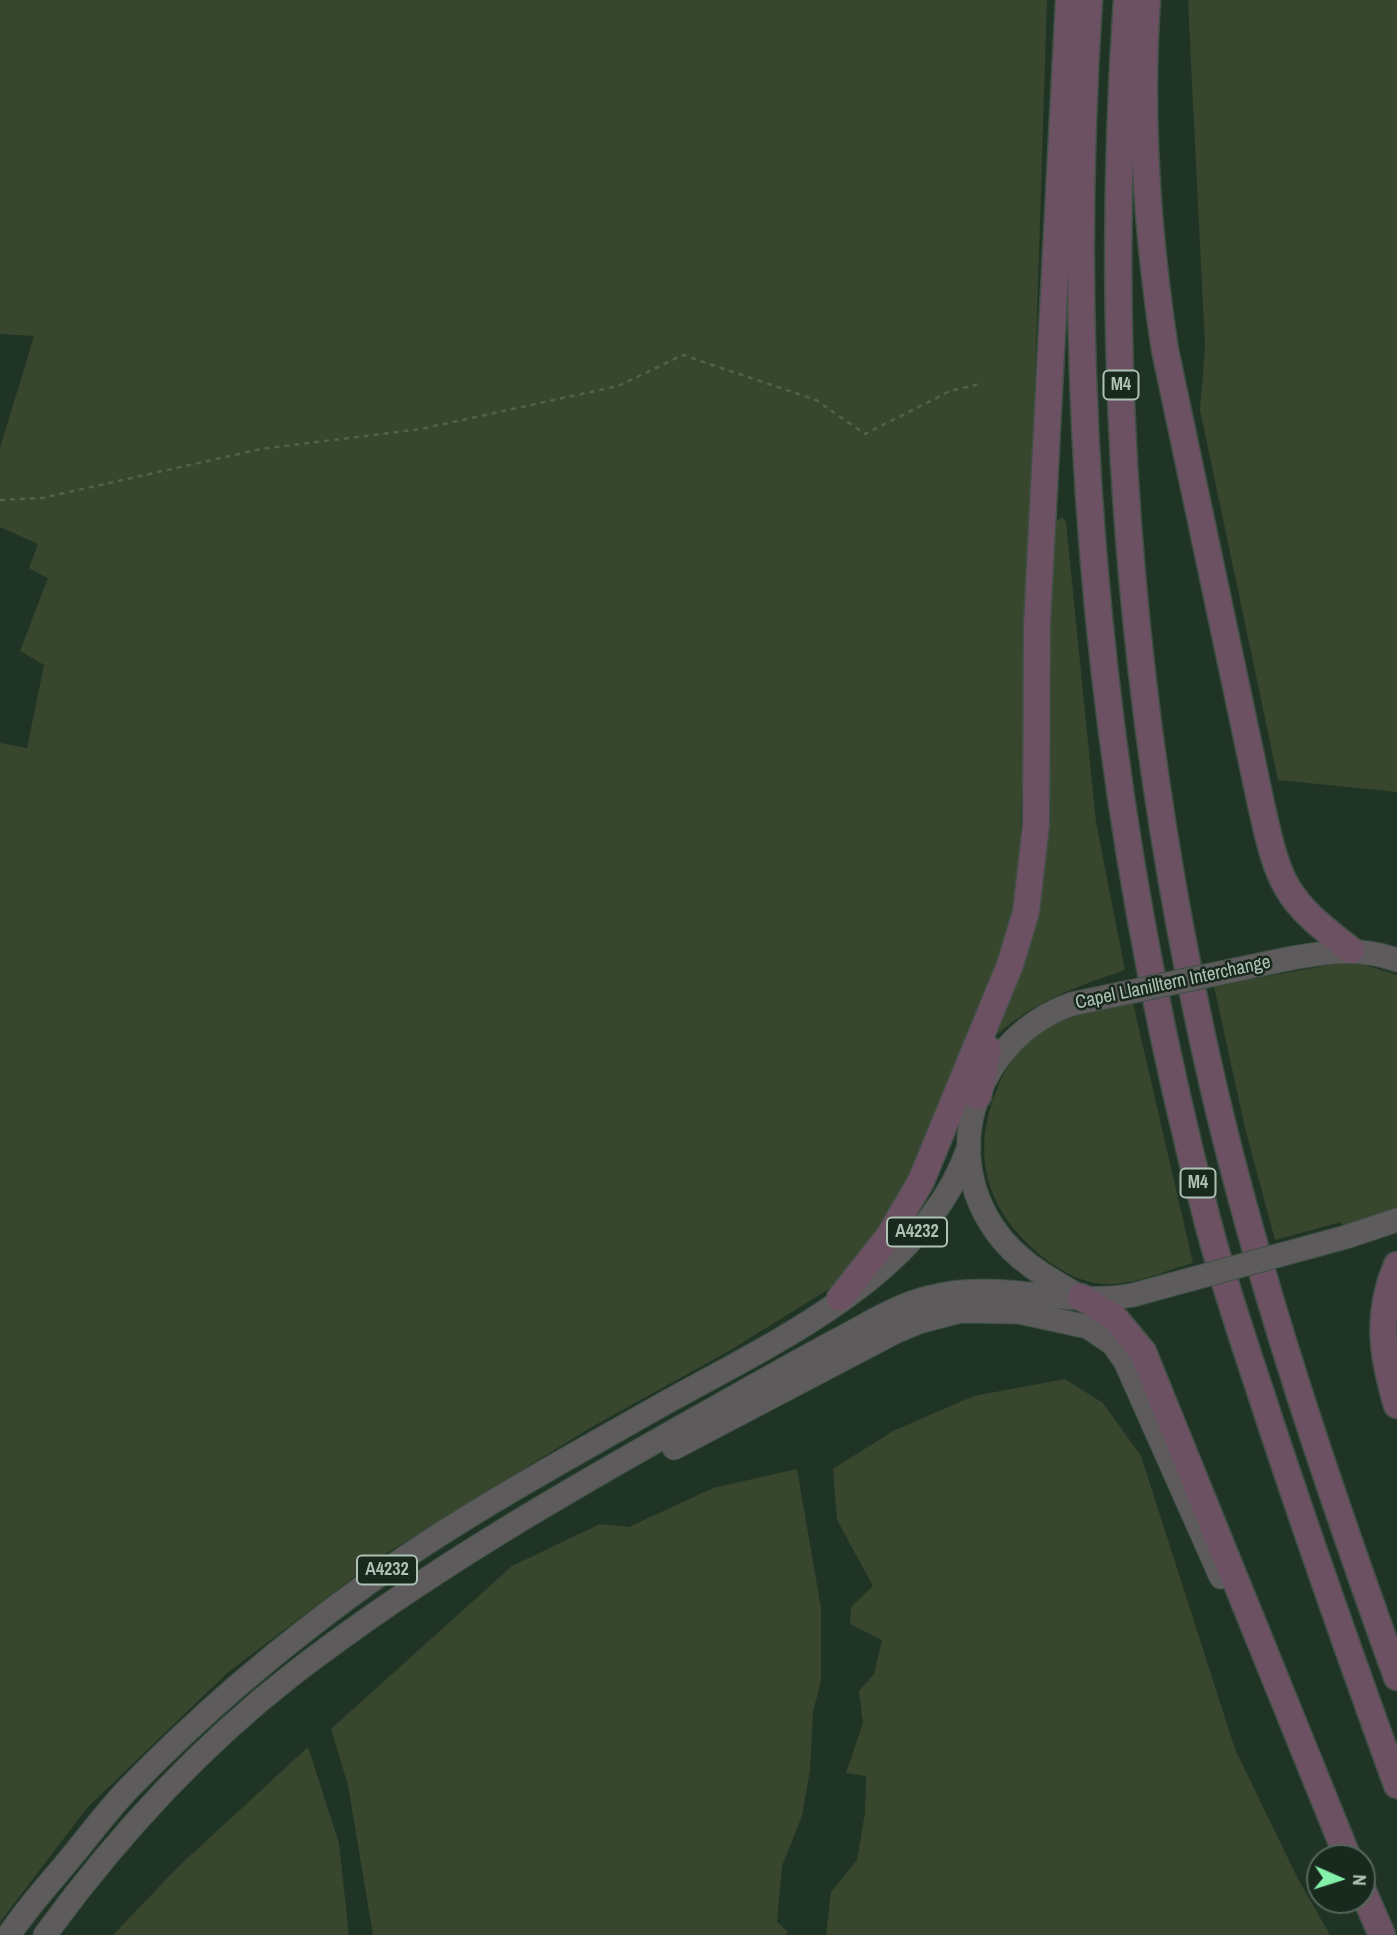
<!DOCTYPE html>
<html>
<head>
<meta charset="utf-8">
<style>
  body { margin:0 }
  #map { position:relative; width:1397px; height:1935px; overflow:hidden; background:#203426; font-family:"Archivo Narrow",sans-serif }
  canvas { display:block }
  .north { position:absolute; left:1306px; top:1844px; width:70px; height:70px; box-sizing:border-box; background:#19291e; border:2px solid #54665a; border-radius:50%; rotate:93deg; font-size:19px; font-weight:700; line-height:28px; text-align:center; color:#adc2b4 }
  .north::after { content:''; display:block; margin:auto; width:24px; height:32px; background:#83f1a9; clip-path:polygon(50% 0,100% 100%,50% 72%,0 100%) }
</style>
</head>
<body>
<div id="map">
<canvas width="1397" height="1935"></canvas>
<div class="north">N</div>
</div>
<script>
const ctx = document.querySelector('canvas').getContext('2d');
ctx.lineJoin = 'round';
function fillPath(path, color) {
  ctx.fillStyle = color;
  ctx.fill(path, 'evenodd');
}
function trace(path, color, width, dash) {
  ctx.strokeStyle = color;
  ctx.lineWidth = width;
  ctx.lineCap = dash ? 'butt' : 'round';
  ctx.setLineDash(dash || []);
  ctx.stroke(path);
}
function write(font, color, halo, rows, align = 'center') {
  ctx.font = font + ' "Archivo Narrow",sans-serif';
  ctx.lineWidth = 5;
  ctx.setLineDash([]);
  ctx.textBaseline = 'middle';
  ctx.strokeStyle = halo;
  ctx.fillStyle = color;
  for (const [text, x, y, turn = 0] of rows) {
    ctx.save();
    ctx.translate(x, y);
    ctx.rotate((+turn || 0) * Math.PI / 180);
    ctx.textAlign = isNaN(turn) ? turn : align;
    if (halo) ctx.strokeText(text, 0, 0);
    ctx.fillText(text, 0, 0);
    ctx.restore();
  }
}
fillPath(new Path2D(`
  M0,0H1047L1020,851L1011,920L999,955L902,1194L882,1227L829,1289L729,1351L590,1428L379,1558L227,1673L87,1808L0,1922V743L27,748L44,665L20,651L48,578L29,568L38,544L0,527V448L34,336L0,334Z
  M1188,0H1397V792L1278,780L1200,410L1205,348Z
  M1062,517L1066,522L1096,822L1125,970C1078,986 1034,1001 997,1035L1030,940L1043,660L1054,523Z
  M1352,961L1397,975V1208L1343,1228L1341,1222L1275,1240L1245,1128L1214,986Z
  M1133,1003L1193,1263C1163,1271 1127,1289 1095,1283C1076,1280 1055,1267 1039,1254C986,1209 970,1154 997,1089C1006,1067 1021,1042 1041,1030C1066,1014 1104,1011 1133,1003Z
  M1065,1379L1103,1403L1141,1456L1235,1749L1297,1877L1330,1935H826L831,1892L857,1860L865,1813L866,1776L846,1773L863,1723L859,1691L874,1674L882,1640L850,1624L851,1607L873,1586L837,1520L833,1469L893,1431L974,1396Z
  M797,1469L821,1608V1681L813,1712L810,1770L802,1816L782,1866L777,1922L788,1932L786,1935H373L348,1785L331,1729L512,1566L600,1524L629,1527L713,1488Z
  M308,1747L339,1843L349,1935H113L178,1867Z`), '#38462e');
const trunk = new Path2D(`
  M1287,959C1326,952 1359,946 1397,960
  M1072,1004C980,1036 937,1147 995,1230C1015,1259 1044,1276 1074,1293
  M1346,1237L1397,1220
  M674,1448L895,1332L919,1322L961,1311L1019,1312L1088,1327L1113,1344L1125,1361L1221,1577
  M9,1935C26,1909 48,1885 68,1861C88,1837 107,1811 129,1788C201,1714 281,1646 364,1586C455,1520 554,1466 651,1411C765,1346 925,1279 969,1146
  M45,1935C115,1839 198,1748 293,1674C425,1572 570,1489 715,1408C759,1383 803,1358 847,1335C874,1320 901,1304 931,1297C999,1279 1066,1308 1133,1295`);
const motorway = new Path2D(`
  M1089,0C1062,411 1103,821 1207,1219C1224,1285 1246,1348 1267,1412C1308,1537 1352,1661 1397,1785
  M1127,0C1102,364 1131,730 1213,1085C1260,1287 1327,1483 1397,1677
  M1147,0C1139,118 1147,233 1165,350L1261,804C1279,885 1284,899 1351,950
  M978,1096L988,1049
  M1397,1265C1376,1314 1382,1355 1397,1405
  M1081,1297L1114,1317L1143,1352L1348,1858
  M840,1298L889,1236L921,1181L1010,965L1026,912L1036,825L1037,624L1069,0
  M1362,1889L1382,1935`);
trace(trunk, '#3e5044', 25);
trace(motorway, '#3e5044', 29);
trace(new Path2D(`
  M0,500L42,498L261,449L421,429L618,386L683,355L816,400L865,434L950,391L979,384`), '#50614e', 2.5, [5, 5]);
trace(trunk, '#5e5b5c', 23);
trace(motorway, '#6b5162', 26);
const trunkBridge = new Path2D(`
  M1072,1004L1287,959
  M1133,1295L1346,1237`);
trace(trunkBridge, '#3e5044', 25, []);
trace(trunkBridge, '#5e5b5c', 23);
for (const [x, y, w] of [
  [1121,385,35],
  [1198,1183,35],
  [917,1232,60],
  [387,1570,60]
]) {
  const box = new Path2D();
  box.roundRect(x - w / 2, y - 14.5, w, 29, 5);
  ctx.fillStyle = '#19291e';
  ctx.fill(box);
  trace(box, '#adc2b4', 2);
}
write('bold 18px', '#adc2b4', null, [
  ["M4",1121,385],
  ["M4",1198,1183],
  ["A4232",917,1232],
  ["A4232",387,1570]
]);
write('19px', '#adc2b4', '#19291e', [
  ["Capel Llanilltern Interchange",1173,983,-12]
]);
</script>
</body>
</html>
